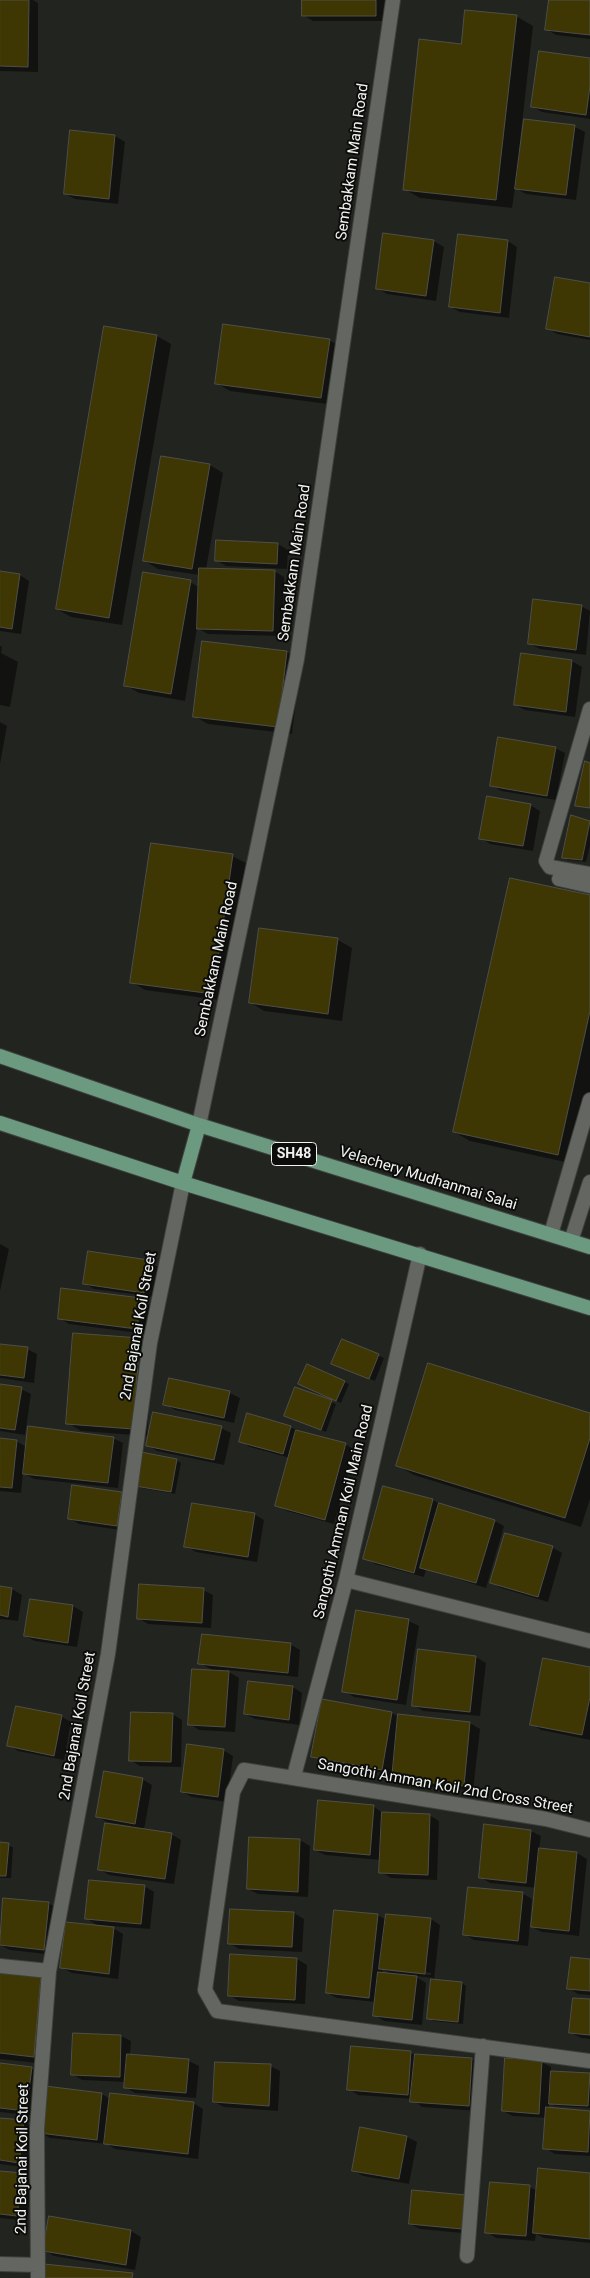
<!DOCTYPE html>
<html>
<head>
<meta charset="utf-8">
<style>
  body { margin:0 }
  canvas { display:block; background:#22241f }
</style>
</head>
<body>
<canvas width="590" height="2278"></canvas>
<script>
const ctx = document.querySelector('canvas').getContext('2d');
ctx.lineJoin = 'round';
function fillPath(path, color) {
  ctx.fillStyle = color;
  ctx.fill(path, 'evenodd');
}
function trace(path, color, width, dash) {
  ctx.strokeStyle = color;
  ctx.lineWidth = width;
  ctx.lineCap = dash ? 'butt' : 'round';
  ctx.setLineDash(dash || []);
  ctx.stroke(path);
}
function write(font, color, halo, rows, align = 'center') {
  ctx.font = font + ' Roboto,sans-serif';
  ctx.lineWidth = 4;
  ctx.setLineDash([]);
  ctx.textBaseline = 'middle';
  ctx.strokeStyle = halo;
  ctx.fillStyle = color;
  for (const [text, x, y, turn = 0] of rows) {
    ctx.save();
    ctx.translate(x, y);
    ctx.rotate((+turn || 0) * Math.PI / 180);
    ctx.textAlign = isNaN(turn) ? turn : align;
    if (halo) ctx.strokeText(text, 0, 0);
    ctx.fillText(text, 0, 0);
    ctx.restore();
  }
}
fillPath(new Path2D(`
  M0,0H33L38,3V72L0,71Z
  M303,0H386V21H313L303,15Z
  M550,0H590V39L556,35L546,29Z
  M516,16L533,26L519,151H521L525,121L575,127L585,132L576,200L526,194L515,188L512,208L420,198L404,189L462,45Z
  M590,59V119L542,112L533,107Z
  M115,136L125,142L118,204L75,199L65,194Z
  M384,235L434,241L444,247L436,301L387,294L377,288Z
  M508,241L517,247L509,318L460,312L450,307Z
  M590,285V340L557,334L547,328Z
  M105,327L157,336L171,344L122,625L71,617L57,609Z
  M329,340L343,348L335,405L230,391L216,383Z
  M210,465L223,473L206,569L274,571L284,577L283,636L208,634L197,628L185,701L139,693L125,685L190,582L199,587L200,575L158,569L145,561Z
  M278,544L288,550L287,569L226,566L216,560Z
  M0,572L20,575L29,581L21,634L0,631Z
  M581,606L590,611L586,655L540,649L530,644Z
  M203,642L287,652L301,660L292,734L208,724L194,716Z
  M0,646L2,647L1,653L18,662L10,707L0,705Z
  M572,661L582,667L575,717L525,710L515,705Z
  M0,722L7,726L0,764Z
  M555,748L565,753L556,800L501,791L491,785Z
  M530,805L540,811L533,851L490,844L481,838Z
  M572,817L590,822V846L586,862L568,860L563,857Z
  M232,856L246,863L226,1001L145,990L132,982Z
  M590,896V1093L574,1164L470,1141L454,1132Z
  M260,930L338,940L352,948L342,1021L264,1011L251,1003Z
  M0,1244L9,1249L0,1291Z
  M149,1261L158,1267L154,1297L94,1289L84,1283Z
  M140,1299L150,1305L146,1334L69,1324L59,1318Z
  M140,1340L153,1347L147,1436L81,1431L68,1423Z
  M342,1340L384,1358L375,1381L338,1366Z
  M0,1345L27,1349L37,1354L34,1383L0,1378Z
  M170,1380L230,1393L240,1398L234,1423L175,1410L165,1404Z
  M344,1382L349,1384L341,1403L304,1386Z
  M0,1385L21,1389L31,1394L25,1435L0,1431Z
  M331,1402L336,1404L326,1432L285,1416Z
  M590,1414V1499L581,1527L414,1475L398,1466Z
  M248,1415L345,1444L355,1450L334,1524L287,1511L277,1505L290,1458L250,1447L240,1441Z
  M221,1428L231,1433L224,1465L157,1451L147,1445Z
  M113,1438L123,1443L118,1488L34,1479L23,1473L21,1493L0,1491V1439L16,1441L27,1447Z
  M176,1460L181,1463L175,1494L141,1488L137,1485Z
  M121,1493L131,1499L127,1531L79,1524L69,1518Z
  M433,1500L443,1506L495,1521L504,1526L486,1588L426,1569L424,1577L375,1564L365,1558Z
  M254,1514L264,1520L257,1562L196,1552L186,1546Z
  M552,1547L562,1553L548,1602L501,1588L492,1583Z
  M0,1588L12,1589L22,1595L18,1621L0,1619Z
  M203,1590L213,1595L211,1628L148,1624L138,1618Z
  M73,1606L83,1612L77,1647L35,1641L25,1636Z
  M357,1612L409,1621L419,1626L406,1705L354,1697L344,1691Z
  M290,1644L300,1650L298,1677L226,1670L239,1678L235,1732L199,1730L190,1724L214,1671L200,1663Z
  M419,1651L476,1657L486,1663L480,1716L423,1711L413,1705Z
  M590,1669V1740L541,1730L531,1724Z
  M293,1687L302,1693L299,1725L255,1719L245,1714Z
  M392,1713L399,1717L470,1723L480,1729L473,1791L403,1784L393,1779L394,1775L323,1762L313,1757Z
  M172,1714L182,1720L181,1767L140,1766L130,1760Z
  M62,1717L71,1722L64,1760L18,1751L9,1745Z
  M223,1750L233,1756L227,1802L192,1797L182,1792Z
  M142,1779L152,1785L144,1830L171,1834L181,1840L174,1884L109,1875L99,1869L131,1826L107,1822L97,1816Z
  M373,1806L383,1813L429,1815L439,1821L437,1880L391,1878L381,1872V1860L325,1855L315,1850Z
  M531,1831L541,1836L539,1849L577,1853L587,1859L579,1936L542,1932L532,1927L537,1888L490,1883L480,1877Z
  M300,1840L310,1846L308,1897L258,1894L248,1889Z
  M0,1843L13,1847L11,1878H0Z
  M144,1886L154,1892L150,1929L97,1925L87,1919Z
  M522,1893L532,1899L528,1946L474,1940L464,1934Z
  M48,1903L58,1909L54,1955L10,1950L0,1945Z
  M335,1911L378,1915L386,1920L431,1919L440,1925L434,1980L462,1983L466,1986L463,2024L433,2021L428,2018L433,1978L415,1976L426,1983L422,2025L384,2021L374,2015L376,2002L337,1998L327,1993ZM383,1969L391,1974H382ZM390,1969L431,1973V1975L390,1971Z
  M294,1913L304,1919L302,1952L239,1949L229,1943Z
  M113,1928L123,1934L118,1979L72,1973L62,1968Z
  M232,1956L297,1959L307,1965L305,2004L239,2001L229,1995Z
  M590,1960V1995L578,1994L568,1988Z
  M0,1974L41,1978L54,1985L47,2064L0,2059Z
  M590,2001V2039L581,2038L571,2033Z
  M121,2036L131,2041L130,2055L189,2061L199,2066L196,2098L135,2093L125,2087L126,2082L82,2080L72,2074Z
  M411,2053L415,2055L472,2059L482,2065L478,2111L422,2107L412,2099L358,2095L349,2089Z
  M541,2062L551,2067V2072L590,2074V2108L555,2106L549,2103V2109L590,2112V2156L555,2154L545,2148L547,2118L513,2116L503,2111Z
  M0,2064L31,2068L41,2074L36,2116L0,2112Z
  M270,2066L280,2071L278,2111L224,2107L214,2102Z
  M46,2088L102,2094L110,2099L193,2103L203,2109L198,2159L115,2149L107,2144L50,2138L41,2133Z
  M0,2119L24,2122L34,2127L29,2168L0,2164Z
  M407,2137L417,2142L409,2184L363,2176L354,2171Z
  M0,2172L22,2175L32,2180L27,2221L0,2218Z
  M590,2174V2243L544,2238L536,2234L535,2241L496,2238L487,2232L530,2187L538,2191Z
  M465,2196L472,2234L420,2229L410,2224Z
  M131,2231L141,2237L135,2270L54,2256L45,2251Z`), '#0007');
const building = new Path2D(`
  M0,0H29L28,67L0,66Z
  M302,0H376V16H302Z
  M549,0H590V35L545,30Z
  M465,10L517,15L496,200L403,190L419,39L461,44Z
  M539,51L590,58V86L586,115L531,107Z
  M524,119L575,125L566,195L515,189Z
  M70,130L115,135L109,199L64,194Z
  M383,233L434,240L426,296L376,289Z
  M458,234L508,240L500,313L449,307Z
  M555,277L590,283V337L546,329Z
  M223,324L330,339L321,398L215,384Z
  M104,326L157,335L109,618L56,609Z
  M161,456L210,464L192,569L143,561Z
  M216,540L278,543L277,564L215,561Z
  M199,568L275,570L273,631L197,629Z
  M0,571L20,574L12,629L0,627Z
  M143,572L191,580L171,694L124,686Z
  M533,599L582,605L576,650L528,644Z
  M202,641L287,651L278,727L193,717Z
  M521,653L572,660L566,712L514,705Z
  M498,737L556,747L547,796L490,786Z
  M585,761L590,763V808L575,806Z
  M487,796L531,804L523,846L479,839Z
  M571,815L590,821L582,860L562,858Z
  M151,843L233,854L213,994L130,983Z
  M510,878L590,895V1011L558,1155L453,1132Z
  M259,928L338,938L328,1014L249,1003Z
  M88,1251L149,1260L144,1293L83,1284Z
  M61,1288L141,1298L137,1329L58,1319Z
  M73,1333L140,1338L133,1429L66,1424Z
  M342,1339L379,1354L369,1379L331,1364Z
  M0,1344L28,1347L24,1378L0,1375Z
  M428,1363L590,1413V1438L565,1518L396,1466Z
  M307,1364L345,1381L336,1401L298,1384Z
  M169,1378L230,1391L224,1418L163,1405Z
  M0,1384L22,1387L15,1430L0,1428Z
  M295,1387L332,1400L321,1430L284,1416Z
  M153,1412L222,1426L214,1460L146,1446Z
  M247,1413L291,1426L283,1454L239,1442Z
  M28,1426L114,1437L108,1483L23,1474Z
  M296,1430L346,1443L325,1520L275,1506Z
  M0,1438L17,1440L12,1488L0,1487Z
  M141,1452L177,1459L171,1492L135,1486Z
  M72,1485L122,1492L117,1526L68,1519Z
  M383,1486L433,1499L414,1573L363,1559Z
  M192,1503L255,1513L248,1557L184,1547Z
  M439,1503L495,1520L476,1583L420,1568Z
  M505,1533L553,1546L538,1597L490,1583Z
  M139,1584L204,1588L202,1623L137,1619Z
  M0,1586L12,1588L8,1617L0,1615Z
  M30,1599L73,1605L68,1643L24,1636Z
  M356,1610L409,1619L397,1700L342,1692Z
  M202,1634L291,1643L288,1673L198,1664Z
  M418,1649L476,1656L470,1712L412,1706Z
  M543,1658L590,1667V1697L582,1735L530,1725Z
  M192,1669L229,1671L225,1727L188,1725Z
  M248,1681L293,1686L289,1720L244,1714Z
  M322,1699L392,1712L382,1770L311,1757Z
  M16,1706L62,1715L54,1756L7,1746Z
  M131,1712L173,1713L171,1762L129,1761Z
  M398,1714L470,1722L464,1786L392,1779Z
  M187,1744L224,1749L218,1797L181,1792Z
  M104,1771L143,1778L135,1824L96,1817Z
  M318,1800L374,1805L370,1855L314,1850Z
  M382,1812L430,1814L428,1875L379,1873Z
  M105,1823L172,1833L165,1879L98,1870Z
  M484,1824L531,1830L526,1883L479,1878Z
  M249,1837L300,1839L298,1892L247,1889Z
  M0,1842L9,1843L6,1876H0Z
  M539,1848L577,1852L569,1931L531,1927Z
  M89,1880L145,1885L141,1924L85,1919Z
  M468,1887L523,1892L518,1941L463,1935Z
  M3,1898L49,1902L44,1950L0,1945Z
  M230,1909L294,1912L292,1947L228,1944Z
  M334,1910L378,1914L369,1998L326,1993Z
  M386,1914L431,1918L425,1974L379,1969Z
  M66,1922L114,1927L109,1974L60,1968Z
  M230,1954L297,1958L295,2000L228,1996Z
  M571,1957L590,1959V1991L567,1989Z
  M378,1972L417,1976L412,2020L373,2016Z
  M0,1973L41,1976L34,2057L0,2053Z
  M431,1979L462,1982L458,2022L427,2019Z
  M573,1998L590,1999V2035L569,2033Z
  M73,2033L121,2035L120,2077L71,2075Z
  M351,2046L411,2051L408,2095L347,2090Z
  M127,2054L189,2059L186,2093L124,2088Z
  M415,2054L472,2058L469,2106L410,2102Z
  M505,2058L542,2060L539,2114L502,2111Z
  M215,2062L271,2064L269,2106L213,2102Z
  M0,2063L32,2067L26,2111L0,2108Z
  M551,2071L590,2073L588,2106L549,2104Z
  M45,2086L102,2093L97,2140L39,2133Z
  M110,2093L194,2102L188,2154L104,2144Z
  M546,2107L590,2111L588,2152L543,2149Z
  M0,2118L24,2120L19,2163L0,2160Z
  M360,2127L407,2136L399,2179L352,2171Z
  M538,2168L590,2173V2239L533,2233Z
  M0,2171L23,2173L17,2216L0,2214Z
  M490,2182L530,2185L526,2236L485,2233Z
  M412,2190L466,2195L462,2229L409,2224Z
  M49,2216L131,2230L126,2265L43,2251Z
  M44,2264L133,2273L132,2278H43Z`);
fillPath(building, '#3e3703');
trace(building, '#4f4e48', 1);
const minor = new Path2D(`
  M590,709L546,861L550,867L590,874
  M559,879L590,886
  M199,1125L297,659L393,0
  M551,1234L590,1100
  M571,1241L590,1182
  M346,1580L590,1641
  M294,1776L346,1580L420,1254
  M590,1830L546,1819L244,1770L233,1792L205,1990L217,2011L590,2061
  M0,1966L49,1971
  M467,2256L483,2046
  M0,2264L38,2265
  M38,2278L37,2129L49,1971L108,1654L150,1343L183,1183`);
const primary = new Path2D(`
  M0,1056L199,1125L590,1247
  M0,1123L183,1183L590,1308
  M183,1183L199,1125`);
trace(minor, '#3e403c', 16);
trace(primary, '#3e403c', 16);
trace(minor, '#646761', 14);
trace(primary, '#6b9a81', 14);
for (const [x, y, w] of [
  [294,1154,45]
]) {
  const box = new Path2D();
  box.roundRect(x - w / 2, y - 11.5, w, 23, 4);
  ctx.fillStyle = '#0c0d0b';
  ctx.fill(box);
  trace(box, '#f1f3f0', 1);
}
write('bold 14px', '#f1f3f0', null, [
  ["SH48",294,1154]
]);
write('15px', '#f1f3f0', '#0c0d0b', [
  ["Sembakkam Main Road",353,162,-82],
  ["Sembakkam Main Road",295,563,-82],
  ["Sembakkam Main Road",217,959,-78],
  ["Velachery Mudhanmai Salai",428,1179,17],
  ["2nd Bajanai Koil Street",139,1326,-80],
  ["Sangothi Amman Koil Main Road",344,1512,-77],
  ["2nd Bajanai Koil Street",78,1726,-80],
  ["Sangothi Amman Koil 2nd Cross Street",445,1787,10],
  ["2nd Bajanai Koil Street",23,2159,-89]
]);
</script>
</body>
</html>
